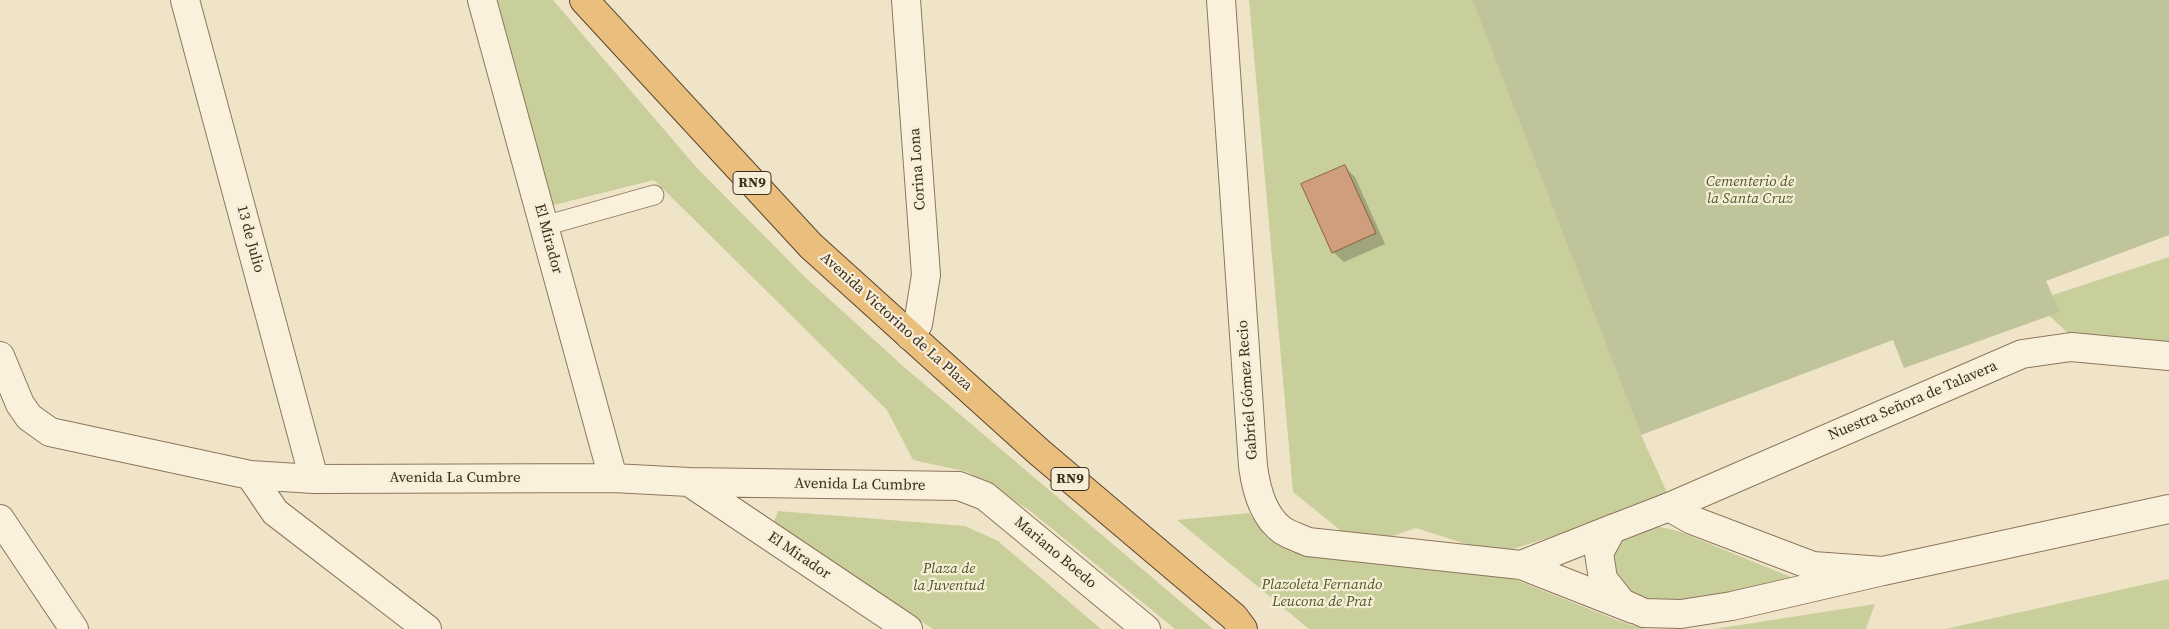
<!DOCTYPE html>
<html>
<head>
<meta charset="utf-8">
<style>
  body { margin:0 }
  canvas { display:block; background:#f0e4c8 }
</style>
</head>
<body>
<canvas width="2169" height="629"></canvas>
<script>
const ctx = document.querySelector('canvas').getContext('2d');
ctx.lineJoin = 'round';
function fillPath(path, color) {
  ctx.fillStyle = color;
  ctx.fill(path, 'evenodd');
}
function trace(path, color, width, dash) {
  ctx.strokeStyle = color;
  ctx.lineWidth = width;
  ctx.lineCap = dash ? 'butt' : 'round';
  ctx.setLineDash(dash || []);
  ctx.stroke(path);
}
function write(font, color, halo, rows, align = 'center') {
  ctx.font = font + ' "Source Serif 4",serif';
  ctx.lineWidth = 4.5;
  ctx.setLineDash([]);
  ctx.textBaseline = 'middle';
  ctx.strokeStyle = halo;
  ctx.fillStyle = color;
  for (const [text, x, y, turn = 0] of rows) {
    ctx.save();
    ctx.translate(x, y);
    ctx.rotate((+turn || 0) * Math.PI / 180);
    ctx.textAlign = isNaN(turn) ? turn : align;
    if (halo) ctx.strokeText(text, 0, 0);
    ctx.fillText(text, 0, 0);
    ctx.restore();
  }
}
fillPath(new Path2D(`
  M491,0H553L697,168L806,278L904,367L1213,629H1175L1029,510L968,472L913,460L887,410L654,180L550,206Z
  M1249,0H1472L1641,435L1670,499L1497,554L1416,528L1361,547L1293,492Z
  M2169,257V346L2074,339L2034,301Z
  M778,511L965,526L998,541L1101,629H933L773,525Z
  M1249,513L1265,536L1307,556L1509,577L1619,621L1646,629H1309L1177,520Z
  M1647,524L1678,531L1791,577L1716,597L1650,603L1623,590L1607,566L1610,545Z
  M2169,579V629H1945Z
  M1875,604L1866,629H1714Z`), '#c9cf9b');
fillPath(new Path2D(`
  M1472,0H2169V235L2046,281L2060,312L1904,368L1893,340L1641,435Z`), '#bfc49a');
fillPath(new Path2D(`
  M1344,166L1355,177L1385,244L1344,262L1333,252Z`), '#0003');
const building = new Path2D(`
  M1345,165L1376,233L1332,253L1301,184Z`);
fillPath(building, '#cf9f7d');
trace(building, '#8d5f41', 1);
const service = new Path2D(`
  M544,226L654,195`);
const pedestrian = new Path2D(`
  M1669,507L2022,354L2071,347L2169,356`);
const minor = new Path2D(`
  M185,0L314,479
  M482,0L613,478
  M906,0L926,275L918,324L910,336
  M1221,0L1253,466C1256,489 1263,516 1282,530C1289,535 1300,538 1308,542L1521,565
  M0,356L20,404L29,417L50,432L250,475L314,479L613,478L689,482L959,486L985,496L1146,629
  M250,475L275,512L427,629
  M689,482L908,629
  M0,519L74,629
  M1612,529L1521,565L1633,609`);
const tertiary = new Path2D(`
  M1669,507L1692,520L1813,566L1883,571L1732,606L1681,614L1644,613L1622,603L1603,579L1599,553L1612,529Z
  M1883,571L2169,509`);
const trunk = new Path2D(`
  M584,0L811,246L1039,452L1234,617L1243,629`);
trace(service, '#8d765c', 21);
trace(pedestrian, '#8d765c', 30);
trace(minor, '#8d765c', 30);
trace(tertiary, '#8d765c', 30);
trace(trunk, '#5b4430', 30);
trace(service, '#faf1dc', 19);
trace(pedestrian, '#faf1dc', 28);
trace(minor, '#faf1dc', 28);
trace(tertiary, '#faf1dc', 28);
trace(trunk, '#eabe7c', 28);
for (const [x, y, w] of [
  [752,183,38],
  [1070,479,38]
]) {
  const box = new Path2D();
  box.roundRect(x - w / 2, y - 11.5, w, 23, 4);
  ctx.fillStyle = '#f7eed8';
  ctx.fill(box);
  trace(box, '#3d2e20', 1);
}
write('bold 14px', '#3d2e20', null, [
  ["RN9",752,183],
  ["RN9",1070,479]
]);
write('15px', '#3d2e20', '#f7eed8', [
  ["Corina Lona",918,169,-94],
  ["13 de Julio",250,239,75],
  ["El Mirador",548,239,75],
  ["Avenida Victorino de La Plaza",896,322,42],
  ["Gabriel Gómez Recio",1248,390,-94],
  ["Nuestra Señora de Talavera",1913,401,-23],
  ["Avenida La Cumbre",455,478],
  ["Avenida La Cumbre",860,485,1],
  ["Mariano Boedo",1055,553,40],
  ["El Mirador",799,556,34]
]);
write('italic 15px', '#4d5a26', '#f7eed8', [
  ["Cementerio de",1750,182],
  ["la Santa Cruz",1750,199],
  ["Plaza de",949,569],
  ["la Juventud",949,586],
  ["Plazoleta Fernando",1322,585],
  ["Leucona de Prat",1322,602]
]);
</script>
</body>
</html>
